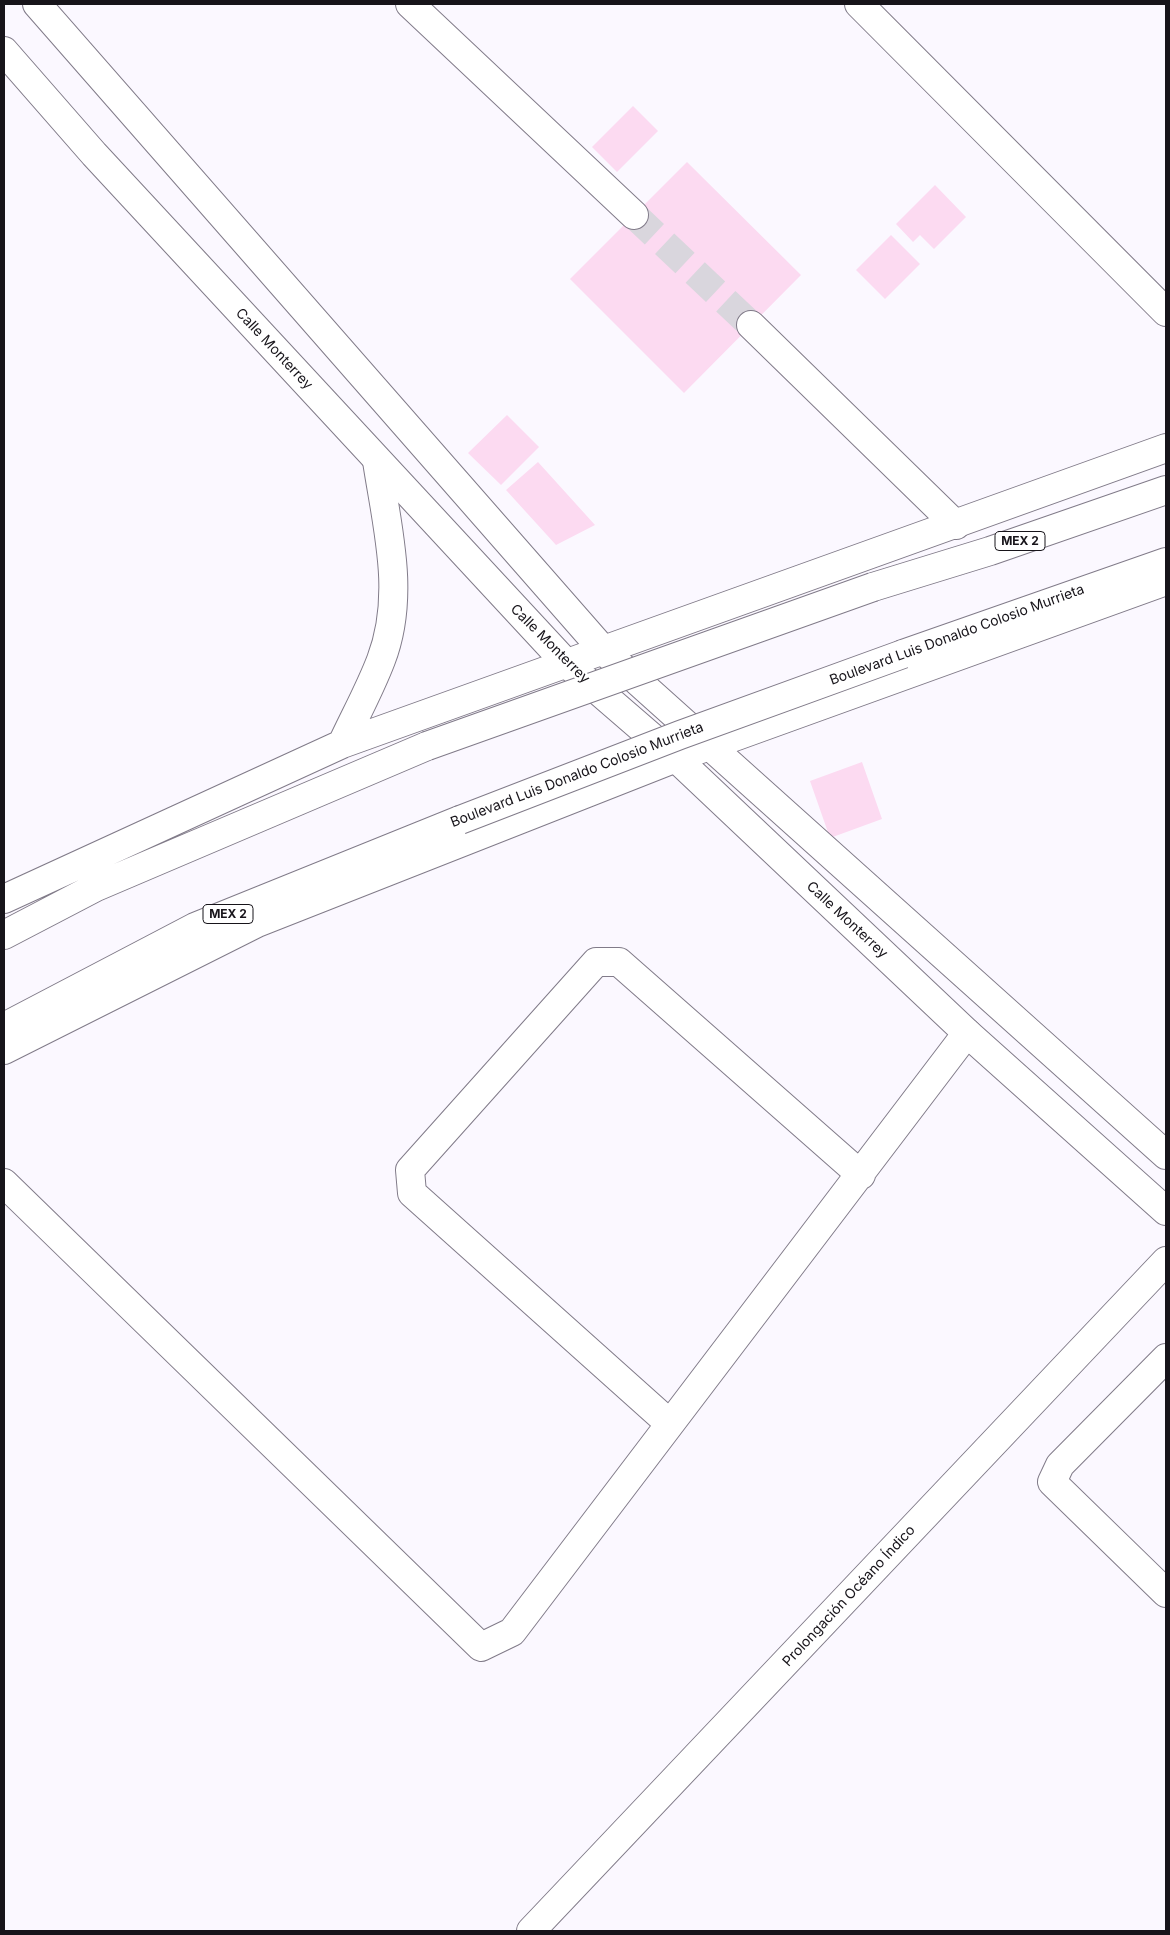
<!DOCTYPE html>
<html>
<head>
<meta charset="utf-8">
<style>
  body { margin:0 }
  #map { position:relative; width:1170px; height:1935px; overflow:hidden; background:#fbf8ff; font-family:Inter,sans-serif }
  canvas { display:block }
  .frame { position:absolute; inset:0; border:5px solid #17141a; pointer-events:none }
</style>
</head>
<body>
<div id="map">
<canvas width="1170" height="1935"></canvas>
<div class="frame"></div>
</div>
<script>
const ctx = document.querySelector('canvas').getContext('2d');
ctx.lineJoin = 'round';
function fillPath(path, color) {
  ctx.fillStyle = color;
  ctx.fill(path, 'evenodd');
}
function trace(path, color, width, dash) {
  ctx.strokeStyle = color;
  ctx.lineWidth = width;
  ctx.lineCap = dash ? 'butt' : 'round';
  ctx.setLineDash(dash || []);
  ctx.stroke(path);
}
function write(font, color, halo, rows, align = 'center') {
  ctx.font = font + ' Inter,sans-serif';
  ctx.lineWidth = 4.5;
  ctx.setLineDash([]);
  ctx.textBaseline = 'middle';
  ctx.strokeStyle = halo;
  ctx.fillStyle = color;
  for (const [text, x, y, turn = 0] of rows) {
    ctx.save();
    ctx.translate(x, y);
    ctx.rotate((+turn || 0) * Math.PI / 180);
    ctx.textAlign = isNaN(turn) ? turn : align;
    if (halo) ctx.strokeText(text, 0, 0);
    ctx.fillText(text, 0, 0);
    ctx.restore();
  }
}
fillPath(new Path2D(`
  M633,106L658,131L617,172L592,147Z
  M687,162L801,275L684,393L570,279Z
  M935,185L966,217L934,249L920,235L913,242L896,224Z
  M891,235L920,264L885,299L856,270Z
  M507,415L539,447L501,485L468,453Z
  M538,462L595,525L556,545L506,490Z
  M862,762L882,819L830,838L810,781Z`), '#fcdaf1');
trace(new Path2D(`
  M634,215L751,325`), '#d9d6dd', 28, [28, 14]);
const minor = new Path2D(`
  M37,4L604,651
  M410,4L634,215
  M859,4L1166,312
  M4,51L94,154L566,663
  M751,325L956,525
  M4,1183L481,1647L512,1632L967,1033
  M1166,1358L1060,1465L1052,1482L1166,1593
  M670,1424L412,1193L410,1170L596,962H619L861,1175
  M531,1931L1166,1261`);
const major = new Path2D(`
  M604,651L1166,1155
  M566,663L676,758L967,1033L1166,1211`);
const highway = new Path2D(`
  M873,587L990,551L1166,490
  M903,654L1166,562
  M342,744C355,716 370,689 381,660C406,595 387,527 377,461
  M4,899L342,744L1166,448
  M4,935L96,887L427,746
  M4,1027L195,927L460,820
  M4,1050L257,923L676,758L1166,581`);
trace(minor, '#817b89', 30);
trace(major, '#817b89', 30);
trace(highway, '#817b89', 30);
trace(minor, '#fff', 28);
trace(major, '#fff', 28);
trace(highway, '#fff', 28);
const highwayBridge = new Path2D(`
  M427,746L873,587
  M460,820L680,735L903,654`);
trace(highwayBridge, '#817b89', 30, []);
trace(highwayBridge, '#fff', 28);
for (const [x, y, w] of [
  [1020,541,50],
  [228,914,50]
]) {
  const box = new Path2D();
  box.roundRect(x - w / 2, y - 9.5, w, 19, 4);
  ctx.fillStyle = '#fff';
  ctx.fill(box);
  trace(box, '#17141a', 1);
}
write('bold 12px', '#17141a', null, [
  ["MEX 2",1020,541],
  ["MEX 2",228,914]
]);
write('14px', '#17141a', '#fff', [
  ["Calle Monterrey",274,349,47],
  ["Boulevard Luis Donaldo Colosio Murrieta",957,635,-20],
  ["Calle Monterrey",550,644,45],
  ["Boulevard Luis Donaldo Colosio Murrieta",577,775,-21],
  ["Calle Monterrey",847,920,43],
  ["Prolongación Océano Índico",849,1596,-47]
]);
</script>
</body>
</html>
